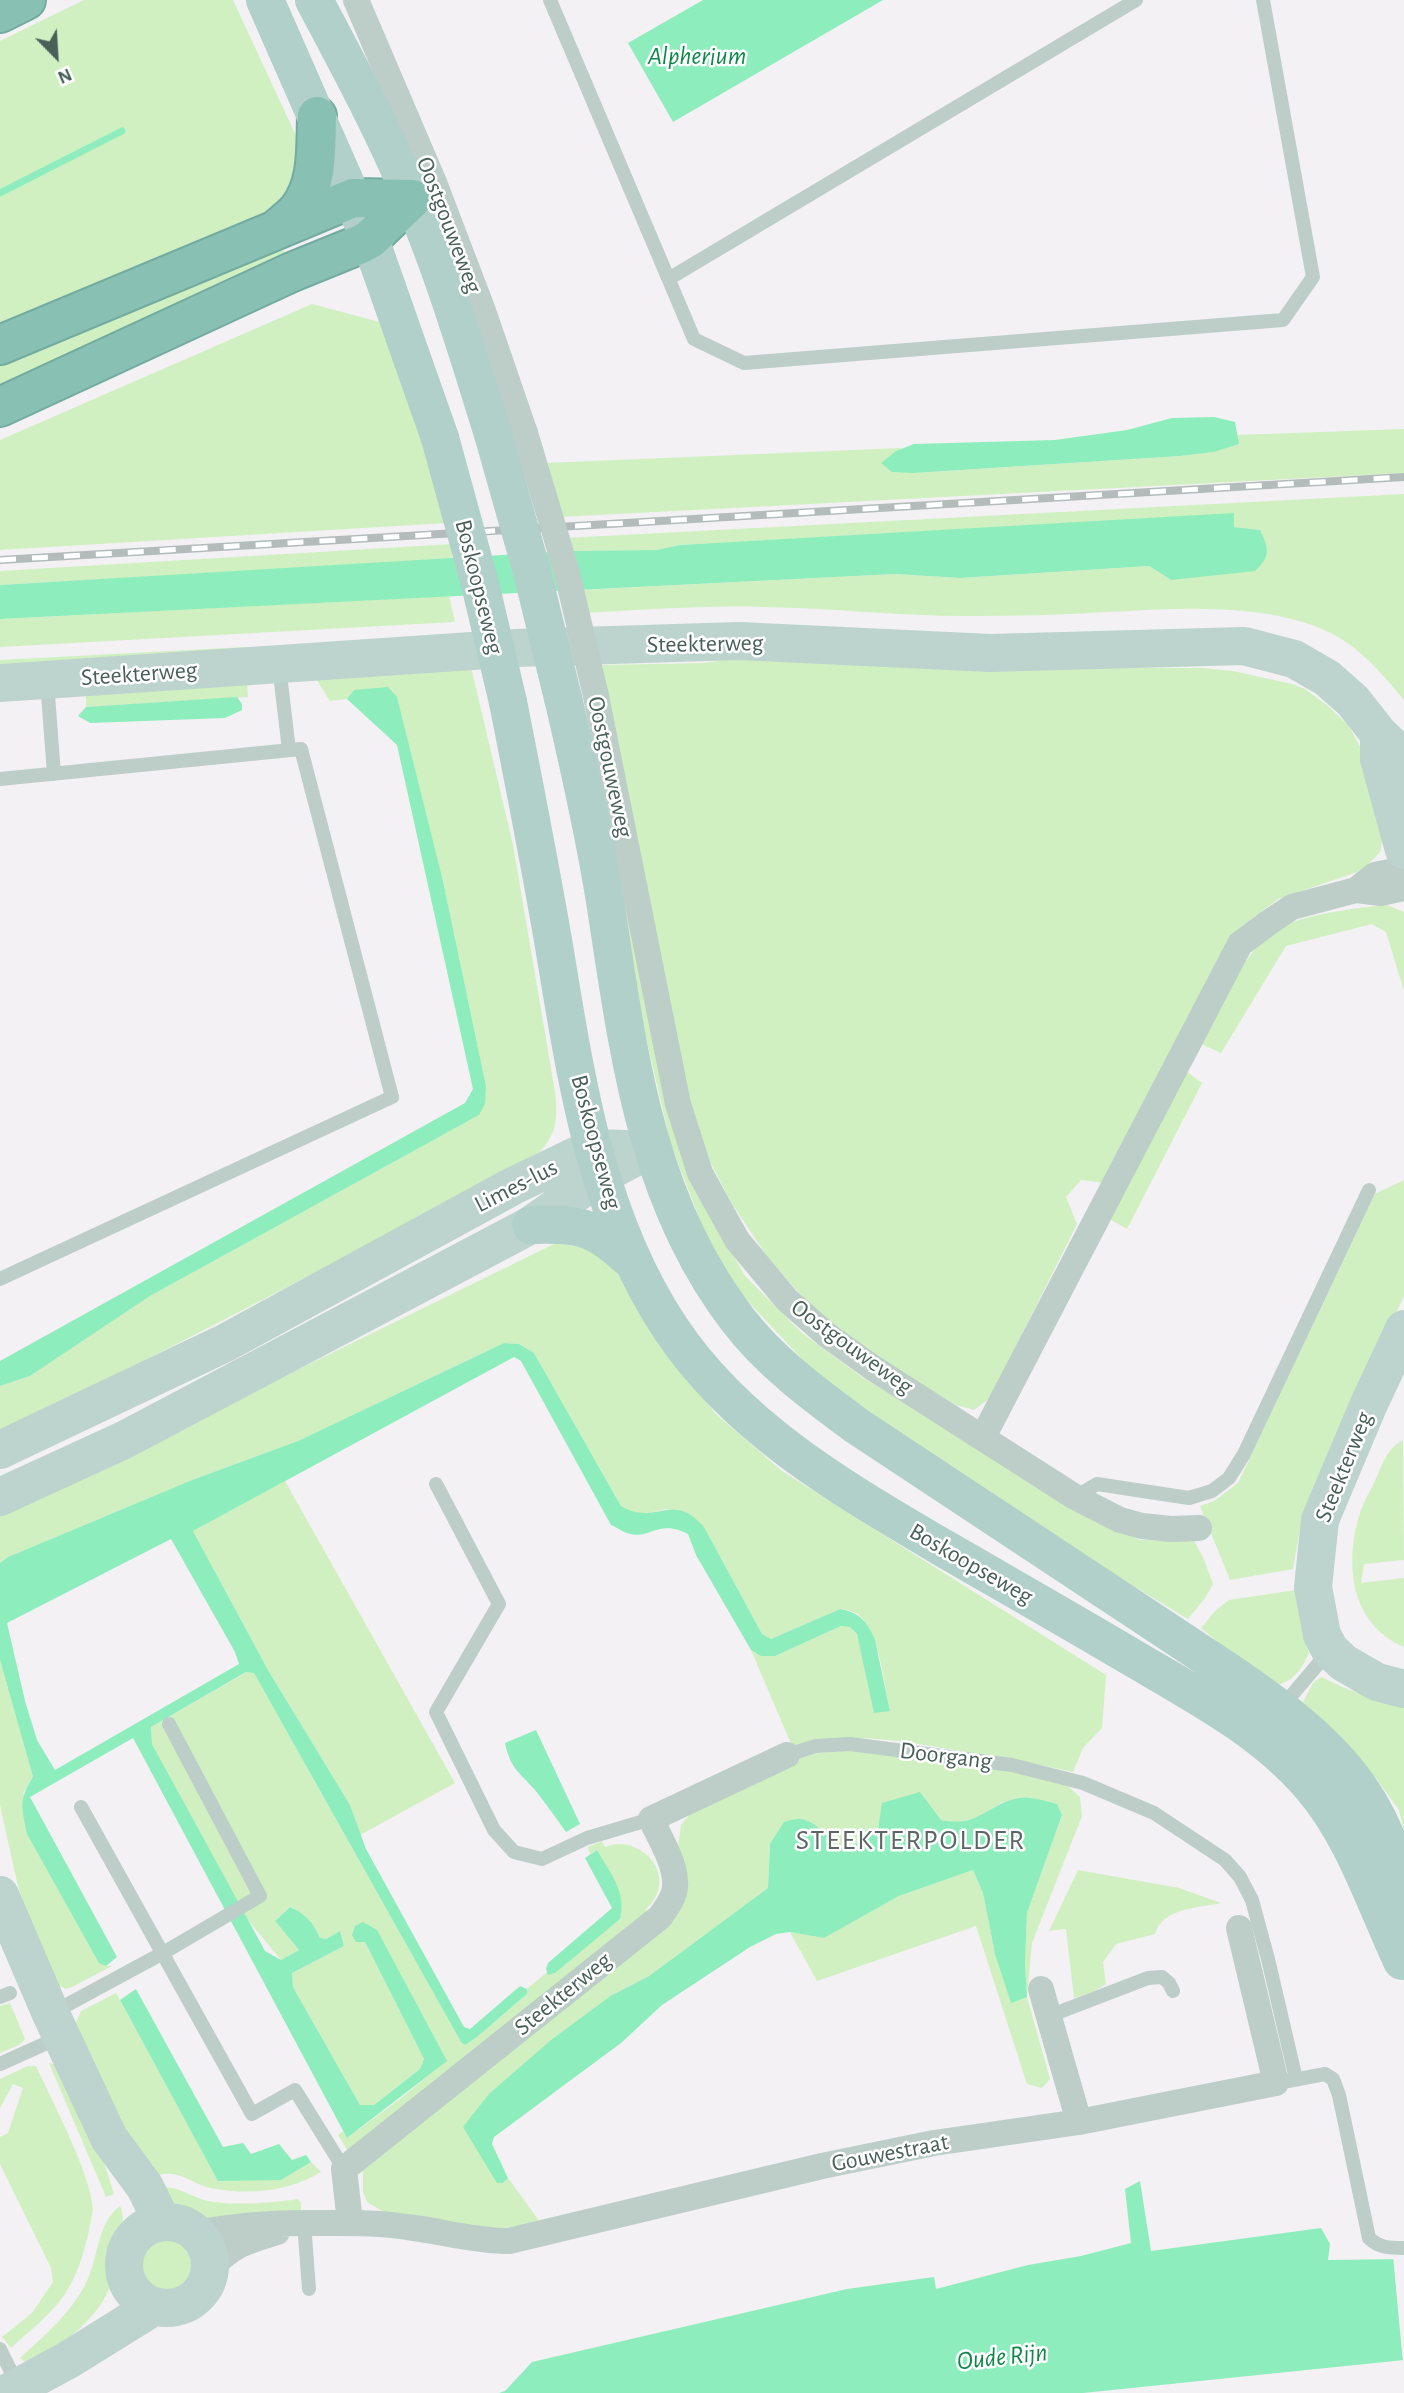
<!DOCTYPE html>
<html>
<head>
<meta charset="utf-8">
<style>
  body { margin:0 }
  #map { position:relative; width:1404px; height:2393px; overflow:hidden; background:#f3f1f3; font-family:"Alegreya Sans",sans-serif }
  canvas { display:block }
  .north { position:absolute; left:21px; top:21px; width:70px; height:70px; -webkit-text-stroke:5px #fff; paint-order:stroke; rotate:156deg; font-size:19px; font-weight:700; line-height:28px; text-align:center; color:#495f59 }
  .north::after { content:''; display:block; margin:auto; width:24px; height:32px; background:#495f59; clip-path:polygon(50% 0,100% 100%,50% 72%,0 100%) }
</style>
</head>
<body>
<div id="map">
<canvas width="1404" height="2393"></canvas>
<div class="north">N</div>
</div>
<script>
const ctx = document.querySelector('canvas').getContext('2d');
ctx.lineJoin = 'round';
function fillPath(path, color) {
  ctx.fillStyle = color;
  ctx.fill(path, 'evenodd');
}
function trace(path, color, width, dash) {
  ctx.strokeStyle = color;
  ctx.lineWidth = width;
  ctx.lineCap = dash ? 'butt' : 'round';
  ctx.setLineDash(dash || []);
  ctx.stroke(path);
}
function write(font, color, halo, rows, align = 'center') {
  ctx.font = font + ' "Alegreya Sans",sans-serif';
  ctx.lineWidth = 5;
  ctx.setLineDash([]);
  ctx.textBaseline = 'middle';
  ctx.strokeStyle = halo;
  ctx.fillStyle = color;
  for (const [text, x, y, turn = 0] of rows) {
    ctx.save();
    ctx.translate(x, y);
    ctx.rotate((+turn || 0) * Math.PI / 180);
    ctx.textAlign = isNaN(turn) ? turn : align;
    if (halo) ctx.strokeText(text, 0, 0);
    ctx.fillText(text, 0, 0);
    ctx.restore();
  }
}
fillPath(new Path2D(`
  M84,0H233L304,153L278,214L0,330V41Z
  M281,245L286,256L0,392V363Z
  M312,304L387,324L446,523L0,550V440Z
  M1404,429V473L560,517L545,463L902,448L881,463L915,473L1180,456L1214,452L1238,444L1237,435Z
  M1404,494V700C1375,665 1351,637 1306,623C1241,603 1173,609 1106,612C1061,615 1015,616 969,616C900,616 832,608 763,607C703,605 643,610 583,613L579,590L895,574L960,578L1149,566L1171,580L1259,530L1234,527V514L680,545L656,550L569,551L565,538Z
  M453,544L452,559L0,585V571Z
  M449,596L455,622L0,647V619Z
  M245,647L244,656L0,671V660Z
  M734,658L1056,668H1203L1233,671L1292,684L1305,689L1328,706L1349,726L1360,747L1387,818L1380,852L1363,870L1278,899L1237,930L1106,1183L1081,1180L1066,1197L1077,1224L990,1398L974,1410L956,1405L887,1365L817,1313L768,1258L731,1202L705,1152L686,1090L602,665L705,663Z
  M471,667L513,845L555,1092C559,1127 554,1140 528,1163L0,1435V1386L30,1376L150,1296L479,1115L486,1086L443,881L397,697L354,690L347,699L330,701L315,677Z
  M247,683L248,697L86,707V692Z
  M610,831L722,1235L745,1276L802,1333L862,1377L1069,1504L1140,1540L1194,1541L1203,1557L1213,1584L1205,1598L1188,1619L1067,1546L830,1389L743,1296L711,1248L671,1145L641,1016Z
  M1387,905L1404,912V991L1386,932L1372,924L1286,946L1221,1053L1199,1043C1216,1014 1249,943 1277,929C1305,914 1355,908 1387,905Z
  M1186,1071L1202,1083L1127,1229L1110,1219Z
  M1404,1180V1296L1303,1512L1293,1569L1230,1580L1200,1506L1214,1501L1238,1483L1375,1194Z
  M556,1243L593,1249L622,1278L659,1343L716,1414L782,1471L1106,1675L1102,1728L1083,1748L1073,1772C1038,1764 1003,1758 967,1752C910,1743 849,1729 792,1746L751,1650L761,1656H775L841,1626L850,1627L857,1634L861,1648L890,1710C884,1685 880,1634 860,1616C854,1611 848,1610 840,1609L771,1639L762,1634L704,1527L667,1509L644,1514H633L621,1506L534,1353L519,1344L504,1343L298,1441L192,1480L8,1557L0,1563V1513L187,1424Z
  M1403,1440L1404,1560L1364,1564L1361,1583L1404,1578V1647C1350,1624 1344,1563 1360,1513C1363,1503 1369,1493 1374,1483C1382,1466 1386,1449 1403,1440Z
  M285,1481L455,1783L360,1835L350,1805L268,1670L193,1531Z
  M1296,1590L1303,1636L1309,1653C1299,1674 1293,1681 1271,1687L1201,1628L1215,1611L1229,1600Z
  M0,1660L33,1777L23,1793L106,1966H112L72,1987L66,1989L58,1985L28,1922L17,1882L0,1805Z
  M247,1672L254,1673L461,2042L465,2045L477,2037L527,1994V1989L547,1972L548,1974L620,1919L597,1850L590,1854L588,1847L602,1841L605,1847C633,1834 671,1864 656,1896C654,1901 649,1906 645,1910L650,1915L349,2153L338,2135L343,2131L347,2138L400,2099L446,2061L365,1942L424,2059L420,2069L374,2105H360L293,1987L292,1973L344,1946L340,1931L326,1939L320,1938C313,1922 306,1914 289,1907L275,1921L299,1950L281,1960L244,1915L152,1744L151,1727Z
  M1321,1677L1347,1689L1404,1708V1831L1399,1810L1376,1778L1303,1702L1313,1683Z
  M852,1750L917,1757L1013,1772L1068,1786L1080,1797L1082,1816L1032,1943L1027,1997L1050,2079L1042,2088L1027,2084L976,1926L817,1981L790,1932L824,1938L899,1896L973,1870L983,1893L995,1954L1027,1997L1025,1965L1027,1913L1062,1815L1057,1804L1022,1797L1001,1803L980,1817L954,1823L942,1820L878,1830L864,1841L848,1846L833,1844L813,1825L770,1844L768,1888L649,1976L612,1995L463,2127L503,2183L508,2178L540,2222L494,2230L387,2214L367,2202L363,2192V2170L651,1937L678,1847L681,1825L696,1807L789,1760L819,1753Z
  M1078,1870L1179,1888L1221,1903C1198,1908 1162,1908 1155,1934L1116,1944L1103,1962L1106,1984L1093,1992L1074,1998L1066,1929L1049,1931Z
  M116,1993L218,2180H281L311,2162L321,2172C290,2191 251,2195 216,2189C188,2185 179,2164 149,2179L74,2027L81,2011Z
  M10,2003L25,2039L19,2045L0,2053V2006Z
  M49,2063L57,2065L97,2141L114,2194L106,2197Z
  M28,2066H36C52,2101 91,2174 93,2210C88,2238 80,2275 62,2298C48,2317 28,2332 11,2348L2,2337L32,2313L53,2282L51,2268L0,2164V2137L8,2133L23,2088L13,2084L0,2108V2079Z
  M161,2187C179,2186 191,2197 208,2201C233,2206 273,2203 298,2199L301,2203V2211L203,2220L176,2208Z
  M120,2206C128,2225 116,2235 112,2253C109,2265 113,2278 108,2291C98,2318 55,2350 32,2367L20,2358C44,2336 70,2314 85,2285C99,2259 96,2224 120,2206Z
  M138 2265a29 29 0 1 1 58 0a29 29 0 1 1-58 0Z`), '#d0f0c1');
fillPath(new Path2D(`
  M703,0H883L673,122L628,43Z
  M1214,417L1235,422L1239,444L1214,452L1180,456L914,473L892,472L881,463L896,451L914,444L1055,440L1127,430L1172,418Z
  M1234,513V527L1260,530C1269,549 1271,556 1255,571L1171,580L1149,566L960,578L895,574L0,619V585L569,551L656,550L680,545Z
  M388,687L397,697L443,881L486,1086L485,1104L479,1115L150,1296L30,1376L0,1386V1361L465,1103L473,1089L397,745L347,699L354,690Z
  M237,697L242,704V710L225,718L90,723L78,716L86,707Z
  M504,1343L519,1344L534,1353L621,1506C654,1527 673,1490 704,1527L762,1634L771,1639L840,1609C859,1612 868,1622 875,1640L890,1711L874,1713L857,1634L850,1627L841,1626L775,1656H761L751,1650L696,1555L688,1534C657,1518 650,1541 627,1533C621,1531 616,1527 611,1525L521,1361L514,1357L193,1531L268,1670L350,1805L366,1849L464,2027L470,2029L520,1986L527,1989V1994L477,2037L465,2045L461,2042L254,1673L246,1672L151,1727L152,1744L265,1951L281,1960L299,1950L275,1921L290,1907C306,1914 313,1922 320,1938L326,1939L340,1931L344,1946L292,1973L293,1987L360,2105H374L420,2069L424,2059L365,1942H356L352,1935L355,1926L363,1922L377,1930L447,2061L347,2138L133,1738L30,1797L117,1957L106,1966L99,1963L27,1834C22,1808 18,1800 33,1777L0,1660V1563L8,1557L192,1480L298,1441ZM171,1539L235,1652L239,1664L55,1770L37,1740L25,1701L7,1623Z
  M536,1730L580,1824L566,1832C556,1818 546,1804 535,1790C519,1772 510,1768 505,1743Z
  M920,1792L941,1820C979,1828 987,1804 1019,1798C1030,1796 1045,1801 1057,1804L1062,1815L1027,1913L1025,1965L1027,1997L1011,2003L995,1954L983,1893L973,1870L899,1896L824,1938L790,1932L776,1934L750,1947L662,2005L621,2043L494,2137L492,2144L508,2178L503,2183H497L463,2127L489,2094L551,2040L612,1995L649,1976L768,1888L770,1844L784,1822C789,1821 796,1818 801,1819C835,1826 826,1870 878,1830L882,1803Z
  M597,1850C610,1873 627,1892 620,1919L555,1973L548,1975L546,1969L548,1963L612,1908L585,1858Z
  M136,1989L223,2147L243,2143L251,2154L279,2144L292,2160L306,2155L311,2162L281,2180L218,2181L120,2000Z
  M1140,2181L1151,2251L1321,2228L1330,2244L1328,2260L1404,2259V2360L1083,2393H499L505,2391L532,2362L847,2289L934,2277L936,2289L1028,2265L1081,2256L1131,2243L1125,2189Z`), '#8eedbc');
fillPath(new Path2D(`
  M1393,2256H1404V2363H1403Z`), '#f3f1f3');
trace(new Path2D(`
  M0,193L122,131`), '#8eedbc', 7);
const highway = new Path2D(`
  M0,13L26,0
  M277,229C284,223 292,217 298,210C319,184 316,147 317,116
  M0,345L353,198L412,199
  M0,407L292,272L361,244L370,239L412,199`);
trace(highway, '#74aba1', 42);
trace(new Path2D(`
  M550,0L694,339L744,363L1283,320L1313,277L1263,0
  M670,278L1136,0
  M279,666L289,750
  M47,682L54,774
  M0,779L301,749L392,1097L0,1279
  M436,1484L499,1604L436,1712L494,1830L514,1852L542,1859L587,1838L651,1819
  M1075,1497L1097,1484L1189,1498L1212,1491L1229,1478L1244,1454L1369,1190
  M1281,1708L1329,1651
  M787,1755L816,1746L850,1744L1012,1765L1083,1783L1154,1813L1225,1860L1240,1877L1252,1900L1268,1959L1296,2079
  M81,1807L252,2114L295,2090L344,2169
  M0,1997L10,1993
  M52,2013L163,1953L260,1896L169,1724
  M1049,2016L1148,1978L1162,1977L1169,1983L1173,1991
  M0,2064L60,2037
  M1288,2081L1325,2074L1333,2079L1339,2095L1369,2238C1379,2248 1390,2248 1404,2248
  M304,2223L309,2289
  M0,2349L18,2386`), '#bdcec9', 14);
trace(new Path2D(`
  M356,0L433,180L483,311L525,433
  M596,696L678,1104L700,1173L737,1240L787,1300L827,1335L873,1368L1075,1497L1120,1520L1142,1526L1171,1529L1199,1528
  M1356,890L1375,875L1404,869
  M983,1437L1240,944L1268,923L1292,907L1356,890L1381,893L1404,888
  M1041,1989L1079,2122
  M350,2222L344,2169L660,1917C666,1908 674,1899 675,1887C677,1865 660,1839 651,1819L787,1755
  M196,2233C233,2226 267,2223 304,2223C339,2223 373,2222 407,2227C441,2231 474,2241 509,2241L822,2166L934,2143L1079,2122L1276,2083L1239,1928
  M210,2269C232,2245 247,2241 277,2232`), '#bdcec9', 26);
trace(new Path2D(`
  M0,683L516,648L739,641L990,653L1244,646L1294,659L1327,678L1353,701L1379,734L1399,753L1404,766
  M1379,736V759L1404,850
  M1404,1329L1368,1406L1320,1520L1313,1587L1322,1635L1330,1650L1344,1663L1377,1682L1404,1689
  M0,1450L225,1343L513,1186L592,1148L625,1149
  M0,1497L124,1440L531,1225L600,1176L651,1149
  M0,1895L51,2014L109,2138L145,2187L162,2222
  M124 2265a43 43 0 1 1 86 0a43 43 0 1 1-86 0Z
  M7,2393L68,2360L155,2306`), '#bdd3ce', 38);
trace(new Path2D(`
  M265,0L370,239L440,438
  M314,0C348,64 383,129 411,196C444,273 468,354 493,434
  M563,698C579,766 594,833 605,901C628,1049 644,1198 738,1320C770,1362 815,1395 857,1426L1229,1672C1320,1734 1388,1790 1404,1905
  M508,702C524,783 540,864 554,946C576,1078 595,1215 671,1329C738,1429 843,1489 945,1549C1009,1586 1074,1623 1138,1661C1198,1696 1265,1732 1311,1786C1354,1836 1374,1901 1402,1961
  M531,1225C584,1224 593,1226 633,1262`), '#b1d0c9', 38);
trace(highway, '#89c0b4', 38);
const rail = new Path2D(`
  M0,560L1404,477`);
trace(rail, '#b3bbbb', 8);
trace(rail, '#fff', 5, [16]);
trace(new Path2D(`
  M525,433L567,573L596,696`), '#bdcec9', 26);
trace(new Path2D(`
  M493,434L532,572L563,698
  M440,438L480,584L508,702`), '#b1d0c9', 38);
write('24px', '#495f59', '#fff', [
  ["Oostgouweweg",449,225,69],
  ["Boskoopseweg",479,587,76],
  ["Steekterweg",705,644,-1],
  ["Steekterweg",139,674,-4],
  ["Oostgouweweg",610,767,78],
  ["Boskoopseweg",596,1142,75],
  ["Limes-lus",516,1186,-27],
  ["Oostgouweweg",852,1347,36],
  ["Steekterweg",1344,1467,-68],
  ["Boskoopseweg",971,1564,30],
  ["Doorgang",946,1756,7],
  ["Steekterweg",563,1994,-39],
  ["Gouwestraat",890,2153,-11]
]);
write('italic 26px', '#0d8849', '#fff', [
  ["Alpherium",697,56],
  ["Oude Rijn",1002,2357,-6]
]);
ctx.letterSpacing = '2px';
write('28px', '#5d6665', '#fff', [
  ["STEEKTERPOLDER",911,1841]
]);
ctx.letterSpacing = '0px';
</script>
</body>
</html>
